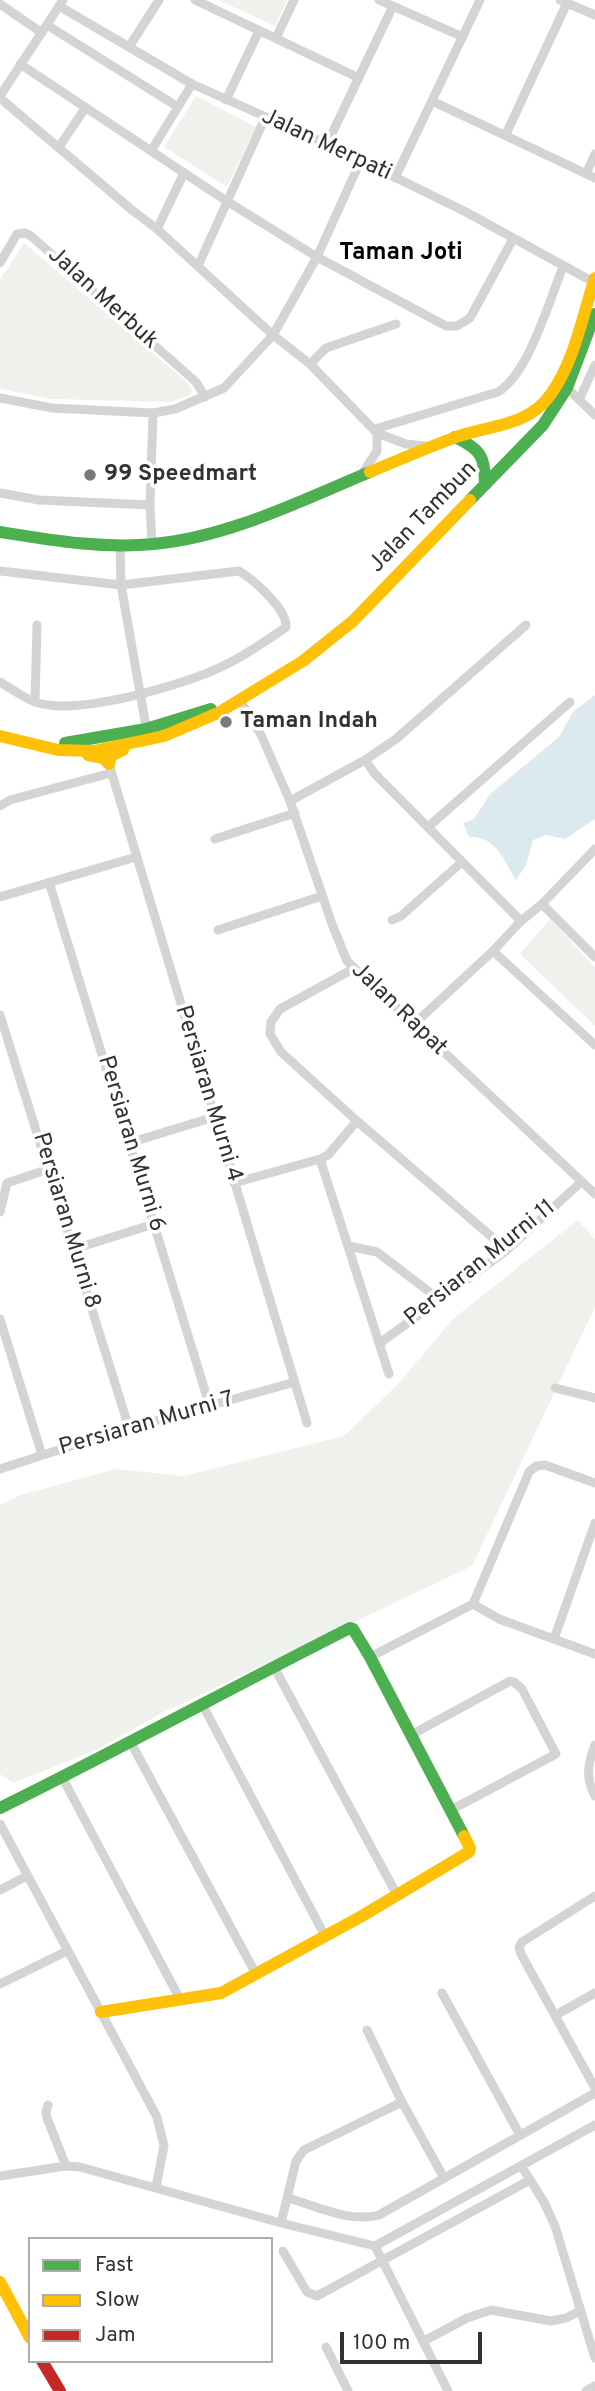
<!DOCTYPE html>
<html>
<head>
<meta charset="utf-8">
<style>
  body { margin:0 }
  #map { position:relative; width:595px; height:2391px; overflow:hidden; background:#fff; font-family:Overpass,sans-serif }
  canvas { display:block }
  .legend { position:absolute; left:28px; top:2237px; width:245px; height:126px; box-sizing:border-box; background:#fff; border:2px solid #adadad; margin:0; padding:9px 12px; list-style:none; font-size:21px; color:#323232 }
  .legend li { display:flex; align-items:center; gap:14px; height:35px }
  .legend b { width:35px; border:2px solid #adadad }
  .scale { position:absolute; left:340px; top:2332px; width:142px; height:32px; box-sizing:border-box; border:4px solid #323232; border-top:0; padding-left:9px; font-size:21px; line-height:24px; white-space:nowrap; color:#323232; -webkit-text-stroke:5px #fff; paint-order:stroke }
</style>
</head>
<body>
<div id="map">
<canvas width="595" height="2391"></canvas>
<ul class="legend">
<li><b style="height:9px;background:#4caf50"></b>Fast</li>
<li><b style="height:9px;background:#ffc107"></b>Slow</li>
<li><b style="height:9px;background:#c62828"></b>Jam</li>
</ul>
<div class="scale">100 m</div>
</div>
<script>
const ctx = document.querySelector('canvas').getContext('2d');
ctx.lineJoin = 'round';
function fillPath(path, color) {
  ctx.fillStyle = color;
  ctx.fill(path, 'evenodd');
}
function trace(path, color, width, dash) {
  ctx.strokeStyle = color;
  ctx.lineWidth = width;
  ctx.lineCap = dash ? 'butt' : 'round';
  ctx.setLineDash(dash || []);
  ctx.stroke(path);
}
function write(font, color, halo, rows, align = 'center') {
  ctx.font = font + ' Overpass,sans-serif';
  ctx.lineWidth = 7;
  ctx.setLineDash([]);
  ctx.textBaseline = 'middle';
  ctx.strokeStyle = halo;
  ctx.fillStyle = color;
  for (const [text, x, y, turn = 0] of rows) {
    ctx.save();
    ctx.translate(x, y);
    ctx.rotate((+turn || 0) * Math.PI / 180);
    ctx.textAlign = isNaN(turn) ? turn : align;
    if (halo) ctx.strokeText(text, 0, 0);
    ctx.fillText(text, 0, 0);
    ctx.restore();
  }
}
fillPath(new Path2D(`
  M218,0H287L275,26Z
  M196,96L256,127L227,187L164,147Z
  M24,243L189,384L192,390L190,395L171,402L51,399L0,389V280Z
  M550,919L595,967V1026L520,954Z
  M578,1220L595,1239V1307L472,1566L160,1714L94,1751L13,1783L0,1774V1505L21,1495L115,1469L184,1476L344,1436L397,1385L454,1318Z`), '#eff2ec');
fillPath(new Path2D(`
  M595,695V819L565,839L546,835L533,840L526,865L516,880C503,859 496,836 469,837L463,823L474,819L490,794L559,737L573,712Z`), '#dce9ef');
trace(new Path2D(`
  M195,0L359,78
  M379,0L463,37
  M560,0L595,15
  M0,4L42,33
  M59,6L192,84L327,144L466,212L595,283
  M47,25L178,107L192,84
  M276,38L294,0
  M129,47L159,0
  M20,64L225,200L317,257L446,326H457L470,318L513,239
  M0,96L63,0
  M0,98L132,210L157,229L273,335L310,364L377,433V451L362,474
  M226,100L259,31
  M432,101L595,178
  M506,134L567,3
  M327,144L393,6
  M59,147L86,107
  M151,151L178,107
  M586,174L595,154
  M395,178L480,0
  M157,229L184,173
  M0,263L17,234L25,233L31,236L196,382L205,397
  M198,266L265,118
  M310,364L326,348L396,324
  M567,388L595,415
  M0,398L52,408L153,413L175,409L224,388L273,335L317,257L360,162
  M579,400L595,365
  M375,429L498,392C529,373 549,301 563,267
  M377,433L406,444L426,446
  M0,493L39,500L150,505
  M152,544L150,505L153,413
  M120,545L121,585L147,732
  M0,571L121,585L239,571C254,580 287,609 286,627C265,642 244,656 221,667C181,686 80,715 38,703C25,699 12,689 0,682
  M240,700L261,735L290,801L332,924L347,961L595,1194
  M35,702L37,625
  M365,760L375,774L521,921
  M109,764L307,1423
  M290,801L365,760L396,739L526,625
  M0,806L10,800L111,773
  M428,827L570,702
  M215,839L295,813
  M49,882L210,1407
  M0,897L136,857
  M542,904L595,957
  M392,920L401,916L462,862
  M218,930L322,896
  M493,951L595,1045
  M353,969L280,1009L271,1022L270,1034L281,1052L357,1121L507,1250
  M0,1015L129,1428
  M413,1025L493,951L521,921L542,904L595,849
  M129,1143L214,1117
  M320,1159L389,1374
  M234,1183L320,1159L328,1155L357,1121
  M0,1212L7,1183L49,1169
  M349,1246L377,1252L440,1300
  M74,1249L154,1224
  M0,1319L42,1455
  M380,1343L507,1250L580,1183
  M555,1388L595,1398
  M0,1469L108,1434L295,1382
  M473,1604L529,1472L536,1466L545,1465L595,1483
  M473,1604L499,1619L595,1654
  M554,1639L595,1523
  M370,1657L473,1604
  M274,1667L397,1895
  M202,1704L325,1936
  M411,1735L510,1681L514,1682L522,1689L556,1754L451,1810
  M131,1743L256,1974
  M595,1745C588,1763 585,1778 595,1796
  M62,1777L181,2001
  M0,1824L157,2117L164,2146L156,2187
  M0,1890L27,1876
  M595,1896L522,1942L519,1947L521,1954L595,2088
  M0,1984L67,1951
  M442,1993L520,2135
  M556,2015L595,1993
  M367,2030L402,2102L444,2178
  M48,2105L46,2112L47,2118L66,2166
  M522,2167L544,2202L555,2226L595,2358
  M0,2176L66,2166L80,2167L281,2223L375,2246L595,2125
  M288,2198C316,2206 350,2223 379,2215L595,2093
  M281,2223L296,2161L304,2150L402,2102
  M375,2246L448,2391
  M283,2251L307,2292L317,2296L530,2180
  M424,2341L467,2318L491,2310L551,2321L566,2318L580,2311
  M326,2347L348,2391
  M586,2391L595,2386`), '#d4d4d4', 9);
trace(new Path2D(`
  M455,437C481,450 485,456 485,485
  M470,500L543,425L567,388L595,314
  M0,532C50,540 102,549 154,544C229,537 302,500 370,472
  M65,743L146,729L211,709
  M0,1808C118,1750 233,1687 350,1628L353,1629L370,1657L464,1836`), '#4caf50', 12);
trace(new Path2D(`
  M370,472C398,460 427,448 456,437C490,425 528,427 551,394C575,360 582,317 595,278
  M0,736L58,750L94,751L164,736L218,713L303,661L353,621L470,500
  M88,755L103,758L109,764L111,756L123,750
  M101,2012L221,1993L362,1916L469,1852L470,1848L464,1836
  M0,2282L30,2338`), '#ffc107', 12);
trace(new Path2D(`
  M42,2361L60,2391`), '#c62828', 12);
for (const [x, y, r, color] of [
  [90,475,7,"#7a7a7a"],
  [226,722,7,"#7a7a7a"]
]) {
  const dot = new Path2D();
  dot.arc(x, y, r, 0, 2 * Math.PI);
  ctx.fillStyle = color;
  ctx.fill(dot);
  trace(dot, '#fff', 2.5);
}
write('23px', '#323232', '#fff', [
  ["Jalan Merpati",326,146,25],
  ["Jalan Merbuk",102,299,42],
  ["Jalan Tambun",424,518,-46],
  ["Jalan Rapat",398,1010,44],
  ["Persiaran Murni 4",207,1094,73],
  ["Persiaran Murni 6",130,1144,73],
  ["Persiaran Murni 8",65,1221,73],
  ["Persiaran Murni 11",481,1264,-39],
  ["Persiaran Murni 7",147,1425,-16]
]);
write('bold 23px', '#323232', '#fff', [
  ["99 Speedmart",104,475],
  ["Taman Indah",240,722]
], 'left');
write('bold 24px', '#000', '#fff', [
  ["Taman Joti",401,254]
]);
</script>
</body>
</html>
